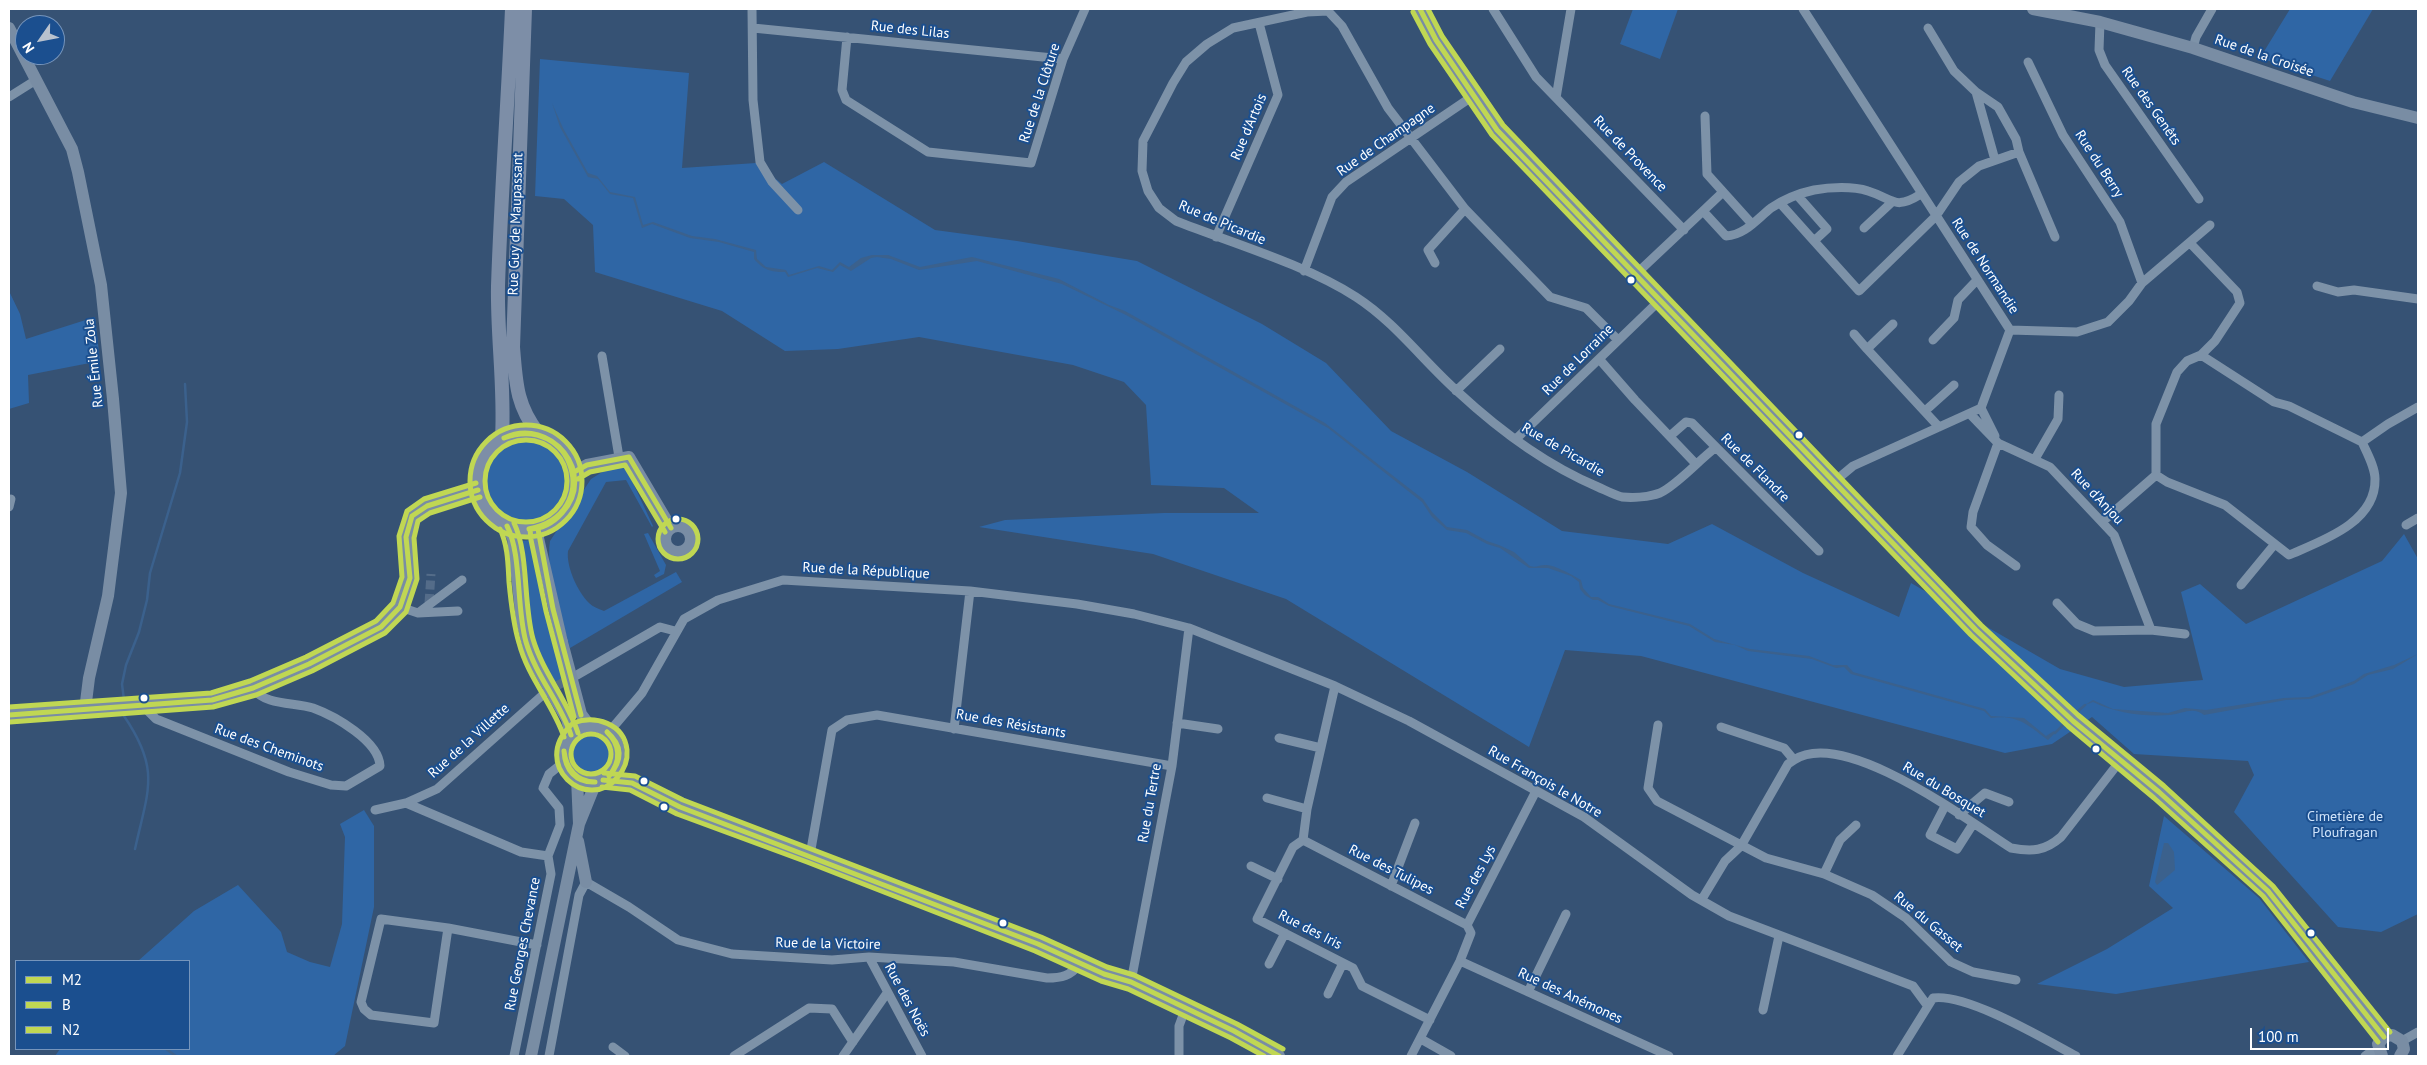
<!DOCTYPE html>
<html>
<head>
<meta charset="utf-8">
<style>
  body { margin:0 }
  #map { position:relative; width:2427px; height:1065px; overflow:hidden; background:#365274; font-family:"PT Sans",sans-serif }
  canvas { display:block }
  .frame { position:absolute; inset:0; border:10px solid #fff; pointer-events:none }
  .legend { position:absolute; left:15px; top:960px; width:175px; height:90px; box-sizing:border-box; background:#1b4f8f; border:1px solid #7695bc; margin:0; padding:6px 9px; list-style:none; font-size:15px; color:#fff }
  .legend li { display:flex; align-items:center; gap:10px; height:25px }
  .legend b { width:25px; border:1px solid #7695bc }
  .north { position:absolute; left:15px; top:15px; width:50px; height:50px; box-sizing:border-box; background:#1b4f8f; border:1px solid #7695bc; border-radius:50%; rotate:237deg; font-size:14px; font-weight:700; line-height:20px; text-align:center; color:#fff }
  .north::after { content:''; display:block; margin:auto; width:18px; height:22px; background:#b9c2ce; clip-path:polygon(50% 0,100% 100%,50% 72%,0 100%) }
  .scale { position:absolute; left:2250px; top:1028px; width:139px; height:22px; box-sizing:border-box; border:2px solid #fff; border-top:0; padding-left:6px; font-size:15px; line-height:18px; white-space:nowrap; color:#fff; -webkit-text-stroke:4px #1b4f8f; paint-order:stroke }
</style>
</head>
<body>
<div id="map">
<canvas width="2427" height="1065"></canvas>
<div class="frame"></div>
<ul class="legend">
<li><b style="height:6px;background:#c0d753"></b>M2</li>
<li><b style="height:6px;background:#c0d753"></b>B</li>
<li><b style="height:6px;background:#c0d753"></b>N2</li>
</ul>
<div class="north">N</div>
<div class="scale">100 m</div>
</div>
<script>
const ctx = document.querySelector('canvas').getContext('2d');
ctx.lineJoin = 'round';
function fillPath(path, color) {
  ctx.fillStyle = color;
  ctx.fill(path, 'evenodd');
}
function trace(path, color, width, dash) {
  ctx.strokeStyle = color;
  ctx.lineWidth = width;
  ctx.lineCap = dash ? 'butt' : 'round';
  ctx.setLineDash(dash || []);
  ctx.stroke(path);
}
function write(font, color, halo, rows, align = 'center') {
  ctx.font = font + ' "PT Sans",sans-serif';
  ctx.lineWidth = 4;
  ctx.setLineDash([]);
  ctx.textBaseline = 'middle';
  ctx.strokeStyle = halo;
  ctx.fillStyle = color;
  for (const [text, x, y, turn = 0] of rows) {
    ctx.save();
    ctx.translate(x, y);
    ctx.rotate((+turn || 0) * Math.PI / 180);
    ctx.textAlign = isNaN(turn) ? turn : align;
    if (halo) ctx.strokeText(text, 0, 0);
    ctx.fillText(text, 0, 0);
    ctx.restore();
  }
}
fillPath(new Path2D(`
  M1633,9H1678L1660,59L1620,44Z
  M2290,9H2373L2330,81L2260,58Z
  M540,59L689,73L682,168L756,163L782,184L824,162L935,230L1017,241L1137,261L1262,324L1326,363L1391,431L1467,472L1562,531L1668,544L1712,524L1803,573L1899,617L1911,583L2060,669L2124,687L2203,680L2181,592L2200,584L2246,624L2382,561L2404,534L2418,559V914L2381,932L2338,927L2234,812L2254,775L2248,761L2134,754L2092,717L2052,744L2005,753L1641,656L1565,650L1529,747L1286,599L1153,554L979,527L1005,520L1164,513H1259L1224,488L1151,485L1146,405L1124,382L1073,365L919,337L838,349L785,351L722,311L595,272L593,225L564,199L535,196Z
  M9,291L20,314L26,339L95,317L100,361L28,375L29,403L9,409Z
  M484 482a42 42 0 1 1 84 0a42 42 0 1 1-84 0Z
  M621,466L627,470L653,526L652,527L626,480L606,482L568,551C566,567 578,592 589,603C593,607 599,609 604,611L676,572L682,582L570,648C562,617 545,572 550,541L591,479L607,469Z
  M648,533L666,565L664,574L656,578L654,575L660,571L644,534Z
  M531,540L563,678L552,684C525,640 525,591 521,541Z
  M569 754a21 21 0 1 1 42 0a21 21 0 1 1-42 0Z
  M364,810L374,826V907L345,1046L333,1056H55L60,1049H189V961H138L194,911L238,885L281,932L287,952L310,962L330,967L342,924L345,837L340,824Z
  M2164,816L2259,898L2309,962L2116,994L2037,984L2107,949L2173,908L2149,886Z`), '#2f66a5');
fillPath(new Path2D(`
  M552,103L563,128L588,173L597,176L610,192L635,197L643,225L653,222L692,236L715,239L756,250L757,259L766,267L786,270L789,275L819,266L832,270L840,262L849,267L861,258L872,255H888L920,267L972,257L1059,279L1109,305L1125,311L1325,423L1423,499L1432,512L1447,527L1467,530L1487,541L1499,545L1514,552L1530,566C1536,568 1539,565 1545,565C1554,564 1574,576 1581,580L1583,588L1591,597H1598L1609,604L1690,624L1714,639L1750,649L1809,656L1833,665H1847L1853,672L1985,709L1991,716L2024,718L2046,736L2054,731L2055,733L2048,740C2028,725 2017,714 1991,718L1984,711L1851,674L1844,667L1836,668L1812,659L1748,651L1735,645L1715,642L1689,626L1609,606L1598,600H1593L1585,595L1580,589L1579,582L1571,576L1548,568H1529L1500,548L1487,544L1466,533L1447,530L1432,517L1422,502L1328,428L1126,315L1062,284L977,261L919,270L891,259L877,257L871,258L851,271L840,265L833,272L817,268L788,277L785,272C770,272 764,270 754,259V252L719,242L690,238L652,224L642,228L633,198L610,194L598,179L588,177L560,127Z
  M2418,654L2393,669L2368,675L2354,684L2311,699L2286,700L2204,715C2193,706 2182,714 2170,715C2145,717 2115,713 2093,702L2085,705L2093,700L2113,709L2168,713L2185,708L2206,710L2284,698L2309,697L2354,681L2364,674L2394,665Z
  M2164,843H2168L2174,852L2175,870L2157,885L2155,882Z`), '#3b618d');
trace(new Path2D(`
  M124,700L122,684L126,665L139,632L147,600L150,573L180,473L187,422L185,384
  M2076,713L2085,705
  M124,716C161,770 148,790 135,849
  M2055,733L2064,724
  M166,1049L176,1056`), '#3b618d', 2.5);
trace(new Path2D(`
  M429,603L431,574
  M546,692L576,675`), '#546c89', 9, [9, 4.5]);
trace(new Path2D(`
  M752,9L753,100L760,162L772,182L798,210
  M1493,9L1536,77L1684,230
  M1803,9L2010,330L1981,408L1853,466L1835,481
  M2100,22L2099,50L2105,65L2199,199
  M753,28L1063,59
  M1928,28L1954,71L1976,92L1998,107L2016,139L2019,152
  M847,37L842,90L846,100L928,152L1031,163L1063,59L1085,9
  M2193,48L2196,37L2212,9
  M2028,62L2063,135L2120,222L2142,283
  M1976,92L1995,160
  M9,97L36,80
  M1556,98L1571,9
  M1705,116L1707,174L1752,224
  M1780,203L1814,241L1827,229L1797,195
  M1703,211L1723,192
  M1864,228L1892,202
  M1216,237L1278,95L1259,23
  M1814,241L1859,291L1936,216L1959,182L1979,166L2019,152L2055,237
  M1435,263L1428,250L1465,209
  M1304,271L1332,197L1346,182L1473,96
  M1635,275L1703,211L1726,236C1745,235 1757,219 1771,208C1783,200 1800,193 1814,190C1830,187 1853,186 1868,191C1894,199 1894,211 1921,194
  M2317,286L2338,292L2354,290L2418,299
  M1893,324L1867,349L1939,427
  M2010,330L2077,332L2108,322L2129,301L2142,283L2210,225
  M1854,334L1867,349
  M1617,339L1586,308L1550,297L1465,209L1388,108L1342,26L1328,11L1307,12L1233,28L1207,44L1186,62L1173,83L1143,141L1142,171L1148,191L1159,208L1176,221C1232,243 1307,265 1356,297C1396,323 1423,361 1458,392C1499,430 1546,465 1598,487C1605,490 1614,495 1622,497C1633,498 1649,497 1660,493C1677,485 1698,461 1715,448
  M1933,340L1954,318L1958,300L1977,280
  M2201,355L2274,402L2289,406L2362,442
  M602,356L619,457
  M1600,360L1635,400L1695,463
  M1456,391L1500,349
  M1981,408L1995,436
  M1925,411L1954,385
  M1970,414L1998,443L2050,467L2114,535L2151,630
  M1670,436L1686,422L1692,423L1819,551
  M1516,439L1659,301
  M1998,443L1973,512L1971,527L1987,545L2016,566
  M2035,459L2058,419L2059,395
  M2156,475L2167,482L2225,505L2289,555C2321,541 2376,523 2375,479C2375,467 2367,453 2362,442L2388,424L2418,407
  M9,507L11,499
  M2102,522L2156,475V424L2177,372L2187,361L2201,355L2215,341L2240,303L2237,292L2190,243
  M2406,525L2418,518
  M2241,585L2274,545
  M2057,603L2077,624L2094,631L2151,630L2185,634
  M400,607L418,613L458,611
  M418,613L462,580
  M577,675L660,627L675,631
  M1335,686L1307,809L1303,840L1293,847L1257,919L1353,968L1362,986L1430,1020
  M143,706L156,719L289,772L331,785L346,786L380,766C379,741 335,716 313,708C294,702 265,706 253,688
  M1177,723L1218,729
  M1658,725L1648,788L1657,801L1766,858L1824,874L1872,895L1906,918L1951,962L1973,972L2016,980
  M1721,727L1784,748L1794,760C1844,727 1967,820 2011,848C2032,852 2045,851 2061,837L2120,761
  M954,729L970,591
  M609,732L642,693L684,619L718,600L783,580L970,591L1077,604L1134,614L1189,628L1335,686L1409,721L1584,817L1692,895L1729,916L1913,986L1927,1005
  M1279,738L1321,748
  M1267,798L1307,809
  M406,803L437,789L546,692
  M1945,806L1930,835L1957,849L1973,824
  M375,810L406,803L521,852L548,856
  M1959,815L1985,793L2009,802
  M1303,840L1467,925
  M810,855L832,730L847,720L877,715L1172,766
  M1251,866L1278,879
  M1824,874L1840,840L1856,825
  M1391,886L1415,823
  M1702,899L1725,861L1741,846L1788,764L1794,760
  M1467,925L1536,791
  M448,928L381,919L361,1002L364,1009L371,1015L434,1023L448,928L537,945
  M869,957L922,1056
  M1460,961L1669,1056
  M1269,964L1285,933
  M1131,982L1172,766L1189,628
  M1528,992L1566,914
  M1328,994L1343,963
  M1763,1010L1779,936
  M1421,1039L1451,1056
  M2402,1041L2418,1032
  M613,1047L625,1056
  M514,1056L551,874L548,856L560,825L559,808L543,788L549,774L564,762
  M549,1056L579,895L586,882L629,907L678,940L732,954L832,960L869,957L954,962L1047,978C1062,978 1070,976 1080,964
  M734,1056L809,1008L832,1009L853,1042
  M843,1056L887,993
  M1179,1056V1026L1186,1007
  M1411,1056L1460,961L1471,933L1467,925
  M1897,1056L1933,998C1967,993 2044,1039 2076,1056
  M2365,1056L2369,1053L2379,1052`), '#7d92a8', 9);
trace(new Path2D(`
  M1420,9L1436,40L1497,130L1976,630L2073,721L2159,792L2268,891L2384,1037
  M2033,9L2100,22L2193,48L2353,102L2418,118
  M9,28L72,149L78,172L101,285L113,399L121,493L108,596L89,678L85,710
  M574,472L587,465L629,457L671,528
  M507,526L513,538L522,621L531,657
  M665 539a13 13 0 1 1 26 0a13 13 0 1 1-26 0Z
  M538,529V538L562,642
  M9,715L212,700L253,688L309,664L381,627L400,607L410,578L406,537L412,516L427,506L478,490
  M563 754a28 28 0 1 1 56 0a28 28 0 1 1-56 0Z
  M577,778L579,824
  M603,780L632,783L680,807L810,855L1038,944L1104,974L1131,982L1234,1031L1279,1056
  M578,841L586,882
  M531,1056L579,824L596,782
  M2382,1056L2378,1044L2384,1037L2392,1035L2402,1041L2404,1049L2400,1056`), '#798da4', 12);
trace(new Path2D(`
  M525,9L513,347C516,382 516,405 538,433
  M477 481a49 49 0 1 1 98 0a49 49 0 1 1-98 0Z
  M502,438C505,387 497,337 498,286C501,194 508,101 512,9`), '#7d8ea7', 14);
trace(new Path2D(`
  M562,642L581,714L590,726
  M531,657L567,719L571,735`), '#798da4', 12);
trace(new Path2D(`
  M1420,9L1436,40L1497,130L1976,630L2073,721L2159,792L2268,891L2384,1037
  M504,438C551,416 598,474 562,513C553,523 543,529 529,529
  M504,438C573,412 605,514 529,529
  M574,472L587,465L629,457L671,528
  M507,526C522,555 516,607 526,642C536,676 560,702 571,735
  M538,529L553,609L581,715
  M9,715L212,700L253,688L309,664L381,627L400,607L410,578L406,537L412,516L427,506L478,490
  M607,732C623,746 622,761 609,776
  M607,732C621,746 621,761 609,776
  M564,751C566,769 577,782 595,782
  M564,751C565,770 576,783 595,782
  M603,780L632,783L680,807L1038,944L1104,974L1131,982L1234,1031L1279,1056`), '#c0d753', 5);
trace(new Path2D(`
  M1413,12L1430,44L1492,135L1971,635L2068,726L2154,798L2263,896L2378,1042
  M470 481a56 56 0 1 1 112 0a56 56 0 1 1-112 0Z
  M578,479L590,472L625,465L665,532
  M658 539a20 20 0 1 1 40 0a20 20 0 1 1-40 0Z
  M500,529C508,546 508,564 509,582C511,603 513,623 519,643C528,678 553,704 564,737
  M530,529L531,540L546,611L574,717
  M10,722L213,707L256,695L312,671L385,633L406,612L417,579L414,538L418,521L430,513L480,497
  M571,725C530,765 587,813 617,778C625,769 628,761 627,750C624,723 595,715 573,723
  M602,787L630,790L677,814L807,862L1035,951L1101,981L1128,989L1231,1038L1264,1056`), '#c0d753', 5);
trace(new Path2D(`
  M1428,9L1442,36L1503,125L1981,625L2078,715L2164,786L2273,886L2390,1032
  M485 481a41 41 0 1 1 82 0a41 41 0 1 1-82 0Z
  M514,523C529,554 523,603 533,639C543,673 567,699 578,733
  M9,707L211,693L250,681L306,657L376,621L393,603L402,577L399,536L407,511L424,499L476,483
  M571 754a20 20 0 1 1 40 0a20 20 0 1 1-40 0Z
  M604,773L635,776L683,800L1041,937L1107,967L1134,975L1237,1024L1283,1049`), '#c0d753', 5);
for (const [x, y, r, color] of [
  [1631,280,4.5,"#fff"],
  [1799,435,4.5,"#fff"],
  [676,519,4.5,"#fff"],
  [144,698,4.5,"#fff"],
  [2096,749,4.5,"#fff"],
  [644,781,4.5,"#fff"],
  [664,807,4.5,"#fff"],
  [1003,923,4.5,"#fff"],
  [2311,933,4.5,"#fff"]
]) {
  const dot = new Path2D();
  dot.arc(x, y, r, 0, 2 * Math.PI);
  ctx.fillStyle = color;
  ctx.fill(dot);
  trace(dot, '#1b4f8f', 2);
}
write('14px', '#fff', '#1b4f8f', [
  ["Rue des Lilas",910,30,6],
  ["Rue de la Croisée",2264,56,19],
  ["Rue de la Clôture",1040,93,-72],
  ["Rue des Genêts",2151,106,55],
  ["Rue d'Artois",1249,127,-67],
  ["Rue de Champagne",1386,140,-35],
  ["Rue de Provence",1630,154,46],
  ["Rue du Berry",2099,164,57],
  ["Rue de Picardie",1222,223,23],
  ["Rue Guy de Maupassant",516,224,-88],
  ["Rue de Normandie",1985,266,57],
  ["Rue de Lorraine",1578,360,-45],
  ["Rue Émile Zola",94,363,-96],
  ["Rue de Picardie",1563,450,30],
  ["Rue de Flandre",1755,468,45],
  ["Rue d'Anjou",2097,497,47],
  ["Rue de la République",866,571,3],
  ["Rue des Résistants",1011,724,10],
  ["Rue de la Villette",469,741,-42],
  ["Rue des Cheminots",269,748,20],
  ["Rue François le Notre",1545,782,30],
  ["Rue du Bosquet",1944,790,31],
  ["Rue du Tertre",1150,803,-80],
  ["Rue des Tulipes",1391,870,27],
  ["Rue des Lys",1476,877,-62],
  ["Rue du Gasset",1928,922,40],
  ["Rue des Iris",1310,930,27],
  ["Rue Georges Chevance",523,944,-79],
  ["Rue de la Victoire",828,944,1],
  ["Rue des Anémones",1570,996,25],
  ["Rue des Noës",907,1000,62]
]);
write('14px', '#cfe3fa', '#1b4f8f', [
  ["Cimetière de",2345,817],
  ["Ploufragan",2345,833]
]);
</script>
</body>
</html>
